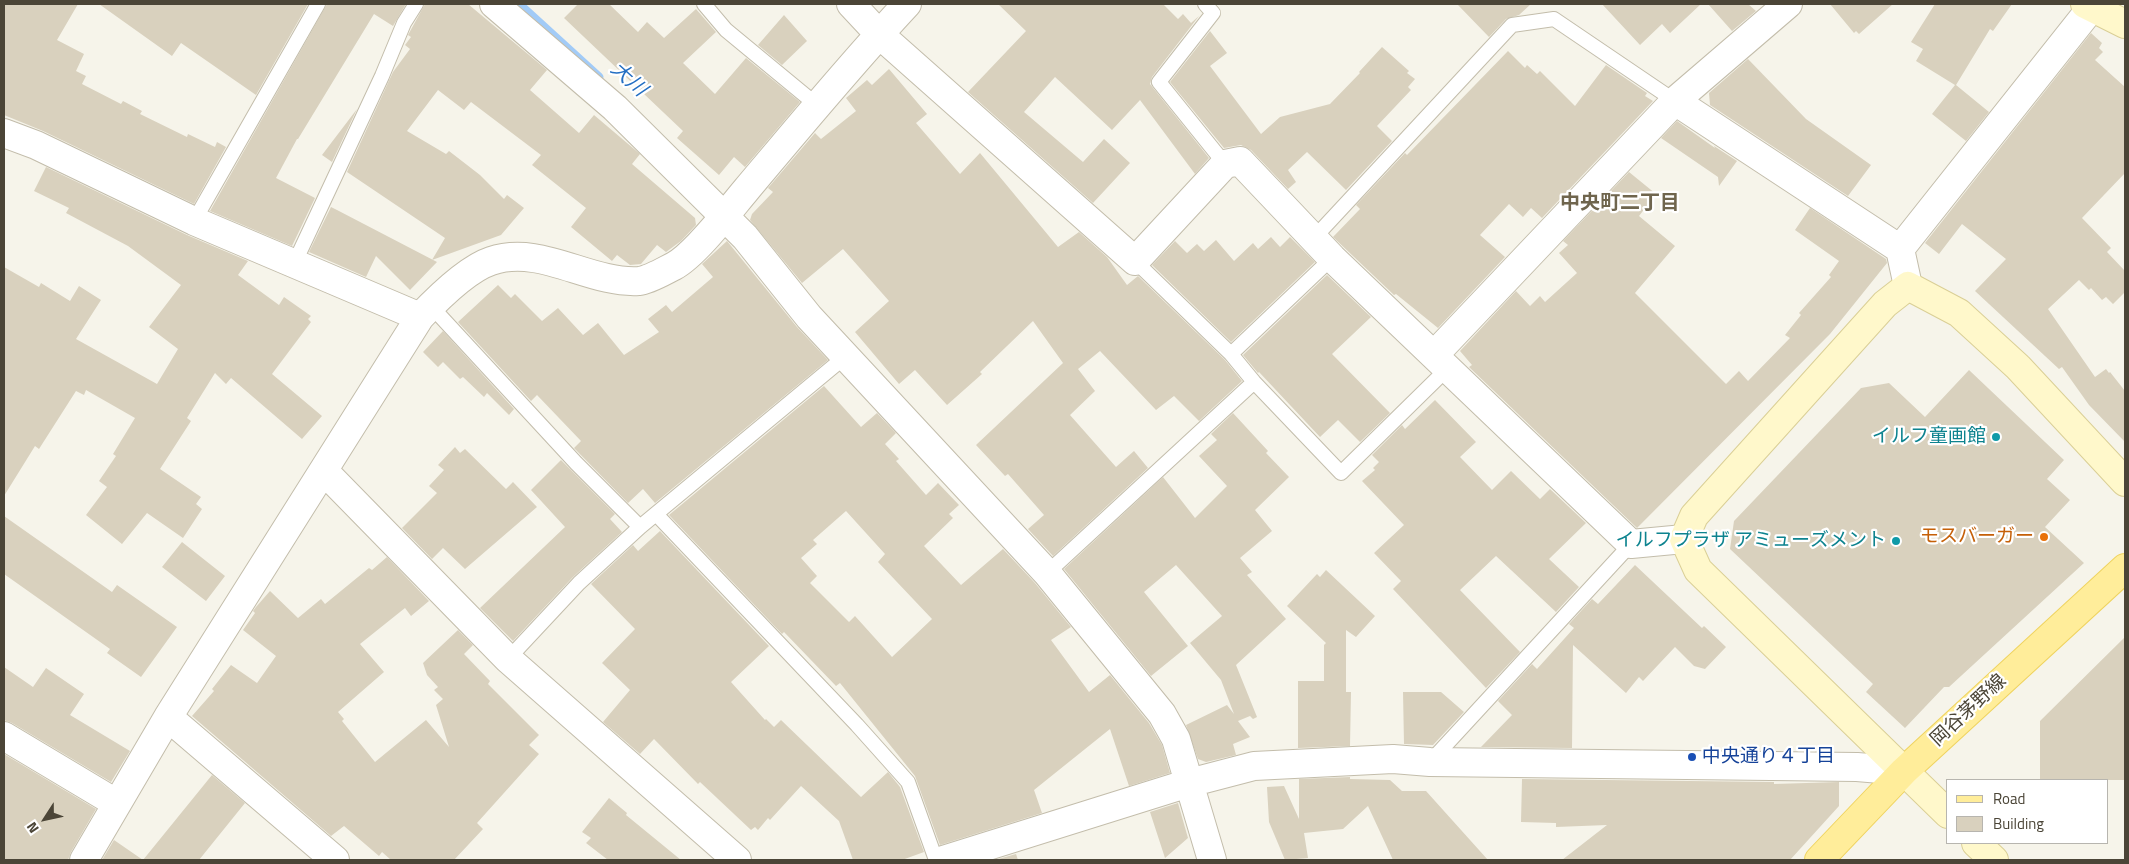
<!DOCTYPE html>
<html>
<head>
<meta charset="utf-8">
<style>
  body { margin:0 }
  #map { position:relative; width:2129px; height:864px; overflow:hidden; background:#f6f4ea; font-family:"Titillium Web",sans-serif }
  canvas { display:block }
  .frame { position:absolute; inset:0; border:5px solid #4b4537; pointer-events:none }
  .legend { position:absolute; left:1946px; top:779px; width:162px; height:65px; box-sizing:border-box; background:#fff; border:1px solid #b7b5af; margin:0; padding:6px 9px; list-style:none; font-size:15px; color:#4b4537 }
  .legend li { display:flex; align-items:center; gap:10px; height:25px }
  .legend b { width:25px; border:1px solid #b7b5af }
  .north { position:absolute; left:20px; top:794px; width:50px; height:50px; -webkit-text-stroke:4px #fff; paint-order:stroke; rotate:235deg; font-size:14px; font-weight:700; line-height:20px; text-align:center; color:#4b4537 }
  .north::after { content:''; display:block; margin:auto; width:18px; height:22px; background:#4b4537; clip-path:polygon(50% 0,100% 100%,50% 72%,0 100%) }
</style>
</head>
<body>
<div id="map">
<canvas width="2129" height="864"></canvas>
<div class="frame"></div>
<ul class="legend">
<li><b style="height:6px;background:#ffed9a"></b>Road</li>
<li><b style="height:14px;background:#d9d1be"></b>Building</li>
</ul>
<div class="north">N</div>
</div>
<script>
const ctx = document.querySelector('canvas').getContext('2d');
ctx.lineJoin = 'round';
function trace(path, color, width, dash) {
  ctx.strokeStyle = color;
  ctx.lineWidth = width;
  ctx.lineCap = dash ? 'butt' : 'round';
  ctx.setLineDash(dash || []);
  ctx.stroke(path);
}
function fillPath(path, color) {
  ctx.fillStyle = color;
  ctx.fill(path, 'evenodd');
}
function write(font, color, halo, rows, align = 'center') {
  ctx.font = font + ' "Titillium Web","Noto Sans JP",sans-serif';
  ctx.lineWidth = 4.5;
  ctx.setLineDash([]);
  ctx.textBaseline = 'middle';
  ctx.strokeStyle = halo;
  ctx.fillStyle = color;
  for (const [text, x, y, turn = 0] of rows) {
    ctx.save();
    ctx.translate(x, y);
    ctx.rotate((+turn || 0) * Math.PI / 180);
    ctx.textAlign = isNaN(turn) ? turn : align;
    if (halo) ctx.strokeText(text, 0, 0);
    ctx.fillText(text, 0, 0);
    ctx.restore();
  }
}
trace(new Path2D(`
  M519,4L599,77`), '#a2cbf7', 9);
fillPath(new Path2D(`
  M4,4H78L57,40L84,54L76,71L86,76L82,84L121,104L123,101L142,111L140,114L187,137L188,134L215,147L217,142L226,147L194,204L43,131L4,115Z
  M99,4H308L256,95L181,43L172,56Z
  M327,4H406L393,26L374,14L298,139H297L276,178L315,198L292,246L210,211Z
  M425,4H468L547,70L530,90L579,133L594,115L640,154L632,164L695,218L696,225L681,241L666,252L657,245L641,264L630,265L617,255L612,261L571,227L586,208L532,165L541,155L471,102L464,110L438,90L407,131L446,154L449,151L480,175L504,199L507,195L524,208L501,235L432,260L445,238L347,172L393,72L410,49L405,45L411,37L408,35Z
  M578,4H609L638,32L647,22L664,38L696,9L716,32L683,63L715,94L746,58L800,102L745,167L734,157L719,175L677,138L683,131L564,18Z
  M998,4H1163L1178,19L1183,14L1191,23L1199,16L1152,77L1150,84L1209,158L1195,174L1140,100L1112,130L1055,77L1024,112L1083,162L1104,139L1130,163L1093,203L968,92L1026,31Z
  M1457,4H1531L1519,15L1506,19L1489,37Z
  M1602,4H1701L1670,33L1662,24L1640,45Z
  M1708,4H1748L1756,11L1732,31Z
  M1830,4H1893L1859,34L1856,31L1854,33Z
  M1935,4H2012L1993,31L1990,29L1956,85L1989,112L1966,141L1932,114L1955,85L1916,61L1923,49L1911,42Z
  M784,15L807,41L782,65L758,45Z
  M1210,31L1227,53L1210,66L1261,134L1280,117L1330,104L1360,73L1359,72L1382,47L1409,71L1407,73L1415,79L1408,87L1411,90L1377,126L1392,141L1346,190L1307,152L1288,170L1296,182L1288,189L1251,150L1241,145L1224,148L1170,82Z
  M2091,33L2102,43L2099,48L2103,52L2095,60L2125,87V173L2082,218L2111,248L2107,252L2125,271V292L2113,304L2106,297L2102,300L2091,288L2089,290L2079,280L2048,309L2095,377L2106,369L2109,373L2110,372L2125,391V442L2089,405L2062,367L2059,369L1975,291L2006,259L1962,224L1939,254L1925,243Z
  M1508,51L1525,68L1527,65L1537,74L1540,71L1575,106L1606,65L1647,93L1645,96L1653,101L1542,218L1531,208L1523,217L1509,204L1480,235L1505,257L1438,328L1396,294L1394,295L1333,237L1360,209L1356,205L1405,153L1407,155Z
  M1748,59L1806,119L1871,165L1848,196L1710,105L1709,93Z
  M889,69L927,114L916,123L960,174L980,153L1058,247L1079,232L1107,257L1127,285L1138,276L1225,360L1242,381L1199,421L1174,396L1156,410L1100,351L1078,369L1095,391L1070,415L1116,467L1134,451L1148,468L1053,556L1028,529L1044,515L1008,474L1005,476L976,445L1063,363L1033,321L980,372L982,374L947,405L915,370L899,384L855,332L889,301L843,249L802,283L750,220L752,214L773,192L768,188L815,133L821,139L856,111L846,98L867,80L872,85Z
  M357,109L332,162L322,155Z
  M1677,121L1715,148L1714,146L1737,161L1719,186L1718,177L1661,138Z
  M46,167L187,235L248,261L238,275L279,305L284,297L311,316L308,319L311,322L272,374L322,416L302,439L231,378L226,384L215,373L187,418L191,421L160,469L201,497L196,504L202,509L183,538L147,513L122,544L86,515L107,487L99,481L116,456L113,454L135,418L86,390L84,395L76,391L39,449L35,446L4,496V267L39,287L41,283L70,301L79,286L101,300L76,339L157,384L178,349L149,327L181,285L128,246L66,213L69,208L34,191Z
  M1629,172L1656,194L1639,216L1675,246L1635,293L1726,384L1739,371L1748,381L1790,338L1785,335L1801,315L1799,313L1831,277L1829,275L1839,261L1795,230L1810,208L1886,259L1887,263L1830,334L1637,528L1469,367L1472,365L1460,351L1516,291L1530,306L1540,296L1545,302L1577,273L1559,253L1568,245L1563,241Z
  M331,207L337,210L437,262L410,290L376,256L366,277L309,252Z
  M1271,237L1280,247L1290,237L1315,262L1231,342L1152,265L1175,241L1187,253L1197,244L1204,251L1216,240L1234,261L1253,243L1258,249Z
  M727,241L797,327L828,360L655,503L643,489L628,503L574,448L581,441L537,395L531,401L458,322L498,285L511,298L515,294L542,321L558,308L583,335L598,323L624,355L659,332L648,319L666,305L672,312L713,277L702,264Z
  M1327,275L1371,317L1332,354L1390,413L1360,442L1338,420L1320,437L1259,372L1258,373L1243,355Z
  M443,331L514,409L509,415L487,393L484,397L463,377L460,379L443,362L438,367L423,352Z
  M1969,370L2064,460L2047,479L2070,500L2045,527L2084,563L1949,687H1944L1905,728L1866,692L1873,684L1730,549L1734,521L1861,388L1889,383L1925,417Z
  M824,386L861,427L877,413L896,433L885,444L899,459L896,461L926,495L938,483L959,505L949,514L953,518L924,546L961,585L1003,549L1035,583L1071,627L1051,640L1089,692L1110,675L1149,723L1162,745L1170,773L1129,786L1110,729L1034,790L1042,813L940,845L915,776L840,683L836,686L784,632L782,634L669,515ZM846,511L885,554L878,562L932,619L892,657L855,616L849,622L810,583L817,576L801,558L817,544L813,540Z
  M1435,400L1476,442L1460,457L1492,490L1511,471L1540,499L1550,489L1586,523L1549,559L1579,587L1556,612L1496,556L1460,590L1520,652L1486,688L1393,589L1401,581L1374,553L1404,525L1362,481L1375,470L1373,468L1379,462L1372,455L1402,425L1405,429Z
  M1233,413L1268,451L1266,453L1289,477L1255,510L1272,531L1240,558L1252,572L1247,575L1286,619L1236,665L1257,717L1253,719L1250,716L1238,721L1250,737L1233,744L1236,755L1206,762L1198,759L1186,725L1227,705L1234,714L1221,680L1190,643L1222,616L1176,565L1144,592L1188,646L1151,676L1064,569L1163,477L1195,518L1227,486L1199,456L1217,440L1211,434Z
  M455,447L460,453L465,449L506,489L513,482L537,507L465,569L443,548L432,559L402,528L437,493L429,486L444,470L438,465Z
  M561,460L615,514L610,519L622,532L573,577L513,641L480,608L565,527L531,490Z
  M4,516L112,592L117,585L177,627L141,677L107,653L110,649L4,574Z
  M660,531L769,646L731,682L765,720L766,719L774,727L781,720L861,797L888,772L900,787L924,852L902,860H853L839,821L801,786L770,820L768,818L758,830L755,827L751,830L700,782L698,784L654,739L640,754L603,722L630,690L602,663L635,629L591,584L633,545L638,551Z
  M182,542L225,576L206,601L162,567Z
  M387,557L429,601L411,616L405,608L360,644L384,672L338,712L344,719L342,721L375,762L426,720L449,747L436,705L443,699L434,690L438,687L427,675L423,663L458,630L473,645L464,654L490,681L488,684L539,735L529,745L539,754L477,823L483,829L454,860H391L382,852L379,856L344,826L331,836L192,716L214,691L212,689L231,665L257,683L276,656L243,630L255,613L253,611L256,607L270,591L298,618L321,599L325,604L369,568L372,570Z
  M1635,565L1702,628L1704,626L1726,647L1705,669L1694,666L1675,647L1643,681L1639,677L1626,693L1573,645L1572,748L1481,747L1512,715L1498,701L1532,664L1537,669L1574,628L1569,624L1592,599L1598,604Z
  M1326,570L1375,616L1356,637L1346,630V692H1351L1350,746L1298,748V681H1324V645L1326,643L1287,606L1317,574L1320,577Z
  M2125,637V780H2040V721Z
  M4,667L33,687L46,668L84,694L70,715L130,751L111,782L12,723L4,720Z
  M1403,692H1441L1464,712L1433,745L1404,744Z
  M4,754L96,809L71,852L68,860H4Z
  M212,775L245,803L199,860H102L114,840L143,860Z
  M1350,777V779L1390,780L1402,791H1426L1488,860H1393L1368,806L1343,829L1304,833L1308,858L1285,860L1269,822L1267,787L1284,786L1299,819V779Z
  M1522,779L1774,782V784L1839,782V806L1790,860H1562L1607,825L1556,827V823L1521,822Z
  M609,798L627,813L626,815L681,860H608L586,843L591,838L582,832Z
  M1178,803L1188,838L1165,858L1150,812Z
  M1016,854L1018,860H995Z`), '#d9d1be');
const lane = new Path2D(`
  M704,4L726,30L818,106
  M1205,4L1213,13L1159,82L1225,164
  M194,221L318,4
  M1314,238L1512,25L1554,19L1675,101
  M1135,261L1231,354L1254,382L1341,473L1448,368
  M295,262L382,76L404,23L416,4
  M431,306L576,463L640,527
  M1231,354L1332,258
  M656,514L857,725L908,782L936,860
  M1047,573L1254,382
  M508,659L579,583L640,527L846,356
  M1430,762L1631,544`);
const street = new Path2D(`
  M494,4L615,108L745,237L809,317L1047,573L1162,714L1176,739L1212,860
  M851,4L879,34L1135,261L1225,164L1240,161L1332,258L1631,544L1684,539
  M1675,101L1900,249L1908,286
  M4,133L36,145L194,221L420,317
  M1900,249L2092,7
  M1434,355L1675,101L1788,4
  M324,471L508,659L737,860
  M168,717L335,860
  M4,736L116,803
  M84,860L168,717L420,317C438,298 467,269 491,261C541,244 589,284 639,281C649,280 664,271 674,266C695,255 730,209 746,190C799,127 851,64 907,4
  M943,860L1189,783L1254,766L1393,759L1430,762L1857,767L1904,771`);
const secondary = new Path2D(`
  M2085,4L2125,24
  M1948,814L1698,570L1684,539L1694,516L1885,304L1908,286L1959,313L2018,367L2125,482
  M1976,843L1994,860`);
const primary = new Path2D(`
  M1819,860L1904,771L2125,568`);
trace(lane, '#c3bdab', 16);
trace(street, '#c3bdab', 30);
trace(secondary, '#dacf96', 30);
trace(primary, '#efd35f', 30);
trace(lane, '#fff', 14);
trace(street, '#fff', 28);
trace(secondary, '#fff8cb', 28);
trace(primary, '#ffed9a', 28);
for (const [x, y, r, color] of [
  [1996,437,5,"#0f9aa8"],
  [2044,537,5,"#e8710a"],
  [1896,541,5,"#0f9aa8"],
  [1692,757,5,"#1a4fb4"]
]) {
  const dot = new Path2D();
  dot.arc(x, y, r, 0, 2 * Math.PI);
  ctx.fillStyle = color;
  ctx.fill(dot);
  trace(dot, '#fff', 2);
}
write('19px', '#0d838f', '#fff', [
  ["イルフ童画館",1986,437],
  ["イルフプラザ アミューズメント",1886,541]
], 'right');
write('19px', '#c56008', '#fff', [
  ["モスバーガー",2034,537]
], 'right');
write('19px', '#4b4537', '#fff', [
  ["岡谷茅野線",1969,711,-43]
]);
write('19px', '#164399', '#fff', [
  ["中央通り４丁目",1702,757]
], 'left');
write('italic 20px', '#246fc3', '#fff', [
  ["大川",628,80,42]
]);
write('bold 20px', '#6f654d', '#fff', [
  ["中央町二丁目",1620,204]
]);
</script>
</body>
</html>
